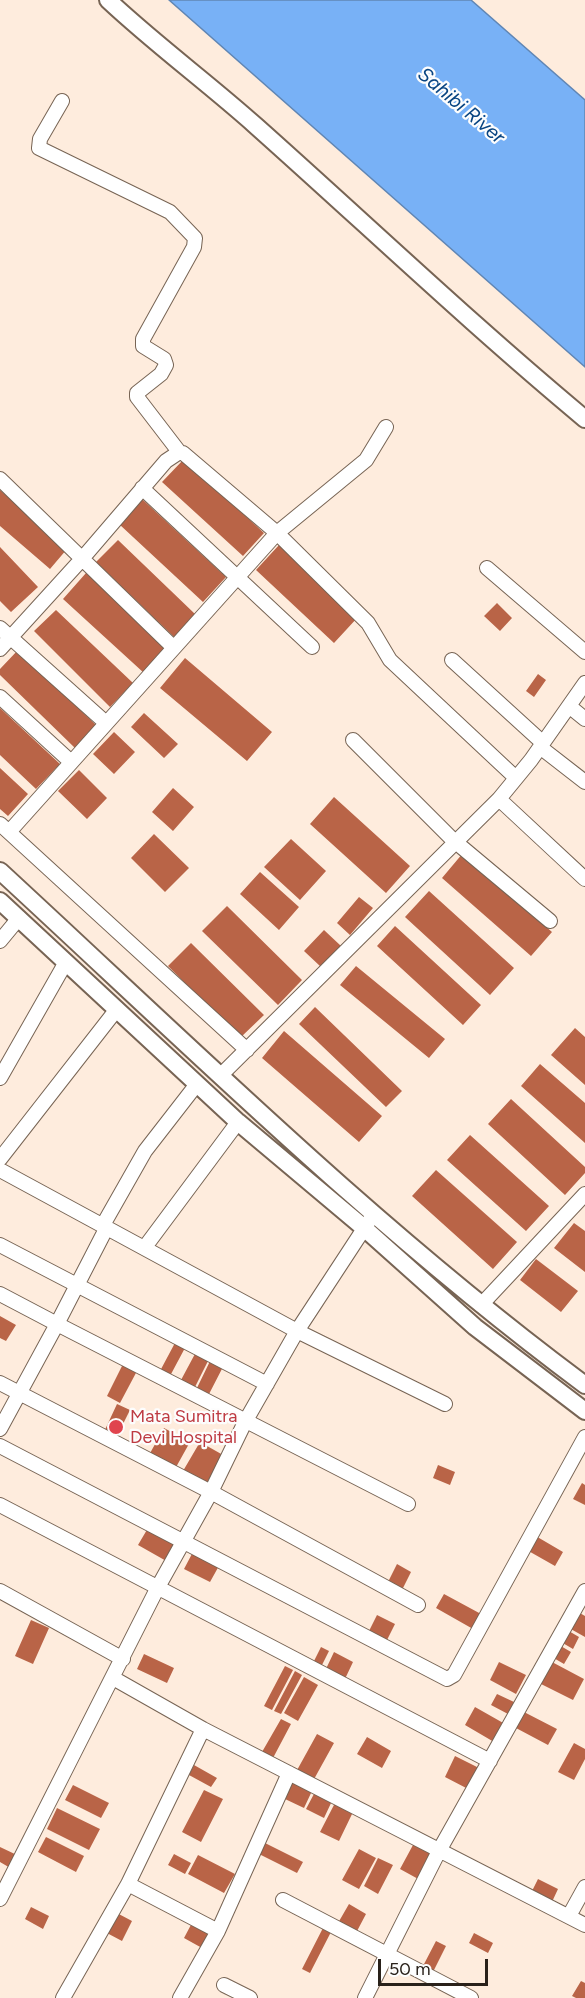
<!DOCTYPE html>
<html>
<head>
<meta charset="utf-8">
<style>
  body { margin:0 }
  #map { position:relative; width:585px; height:1998px; overflow:hidden; background:#feecdd; font-family:Figtree,sans-serif }
  canvas { display:block }
  .scale { position:absolute; left:378px; top:1959px; width:110px; height:27px; box-sizing:border-box; border:3px solid #29211a; border-top:0; padding-left:8px; font-size:18px; line-height:21px; white-space:nowrap; color:#29211a; -webkit-text-stroke:4px #fdfdfd; paint-order:stroke }
</style>
</head>
<body>
<div id="map">
<canvas width="585" height="1998"></canvas>
<div class="scale">50 m</div>
</div>
<script>
const ctx = document.querySelector('canvas').getContext('2d');
ctx.lineJoin = 'round';
function fillPath(path, color) {
  ctx.fillStyle = color;
  ctx.fill(path, 'evenodd');
}
function trace(path, color, width, dash) {
  ctx.strokeStyle = color;
  ctx.lineWidth = width;
  ctx.lineCap = dash ? 'butt' : 'round';
  ctx.setLineDash(dash || []);
  ctx.stroke(path);
}
function write(font, color, halo, rows, align = 'center') {
  ctx.font = font + ' Figtree,sans-serif';
  ctx.lineWidth = 4.5;
  ctx.setLineDash([]);
  ctx.textBaseline = 'middle';
  ctx.strokeStyle = halo;
  ctx.fillStyle = color;
  for (const [text, x, y, turn = 0] of rows) {
    ctx.save();
    ctx.translate(x, y);
    ctx.rotate((+turn || 0) * Math.PI / 180);
    ctx.textAlign = isNaN(turn) ? turn : align;
    if (halo) ctx.strokeText(text, 0, 0);
    ctx.fillText(text, 0, 0);
    ctx.restore();
  }
}
const water = new Path2D(`
  M169,0H471L585,100V367Z`);
fillPath(water, '#78b1f6');
trace(water, '#6086b4', 1.5);
fillPath(new Path2D(`
  M184,459L264,533L243,556L162,482Z
  M0,490L67,549L50,569L0,526Z
  M142,499L226,577L203,602L119,524Z
  M118,540L195,614L174,637L96,562Z
  M279,545L358,617L334,643L256,570Z
  M0,547L38,587L11,612L0,601Z
  M86,573L168,648L144,673L63,599Z
  M497,603L512,618L500,631L484,616Z
  M56,610L133,683L110,707L34,631Z
  M18,650L98,727L76,749L0,675V669Z
  M185,658L272,732L247,761L160,688Z
  M538,674L546,680L534,697L526,691Z
  M0,708L60,764L36,789L0,755Z
  M144,713L178,744L164,758L131,727Z
  M114,732L135,752L114,774L93,754Z
  M0,768L28,794L8,816L0,809Z
  M79,770L107,798L87,819L58,791Z
  M173,788L194,807L173,831L152,812Z
  M334,797L410,866L386,893L310,824Z
  M154,834L189,868L165,892L131,858Z
  M291,839L326,871L300,900L264,867Z
  M463,853L552,932L531,956L442,878Z
  M260,872L299,907L279,930L240,894Z
  M429,891L514,968L490,995L405,917Z
  M359,897L373,908L350,935L337,923Z
  M227,906L302,980L278,1005L202,931Z
  M395,926L481,1005L463,1025L377,946Z
  M324,930L341,946L321,967L304,951Z
  M191,943L264,1015L240,1038L168,966Z
  M356,966L445,1039L429,1058L340,985Z
  M315,1007L402,1091L386,1107L299,1024Z
  M575,1028L585,1037V1085L551,1055Z
  M284,1031L382,1116L359,1142L262,1058Z
  M540,1064L585,1103V1143L521,1086Z
  M511,1099L585,1167V1173L565,1195L488,1124Z
  M470,1135L549,1206L526,1231L447,1160Z
  M436,1170L517,1242L493,1269L412,1196Z
  M574,1223L585,1231V1272L554,1248Z
  M536,1259L578,1291L561,1312L520,1280Z
  M0,1316L16,1325L6,1341L0,1338Z
  M176,1341L186,1346L170,1376L160,1371Z
  M196,1352L209,1359L195,1387L181,1380Z
  M212,1357L225,1363L208,1396L196,1390Z
  M123,1364L137,1371L120,1403L107,1396Z
  M117,1404L130,1410L115,1440L103,1434Z
  M164,1428L190,1442L175,1469L149,1455Z
  M200,1442L223,1455L206,1484L183,1471Z
  M438,1465L455,1472L450,1485L433,1478Z
  M582,1483L585,1485V1505L573,1499Z
  M148,1528L178,1544L168,1562L138,1545Z
  M534,1535L563,1552L555,1566L525,1549Z
  M194,1550L220,1564L210,1582L184,1569Z
  M397,1564L411,1572L401,1592L387,1584Z
  M444,1594L481,1614L473,1629L436,1608Z
  M578,1612L585,1616V1637L569,1628Z
  M377,1615L395,1624L385,1644L367,1635Z
  M31,1620L49,1628L33,1664L15,1656Z
  M567,1630L579,1637L573,1649L561,1642Z
  M559,1645L571,1652L564,1664L552,1657Z
  M321,1647L329,1651L320,1669L312,1665Z
  M334,1652L353,1662L344,1681L325,1671Z
  M144,1654L174,1668L167,1683L137,1669Z
  M499,1662L526,1675L516,1694L490,1680Z
  M552,1662L584,1679L573,1700L541,1684Z
  M285,1666L293,1670L272,1710L264,1706Z
  M295,1671L302,1675L281,1714L274,1711Z
  M304,1677L318,1685L298,1721L284,1713Z
  M497,1694L514,1702L508,1714L491,1705Z
  M475,1707L505,1724L494,1742L465,1725Z
  M524,1712L557,1729L548,1745L516,1728Z
  M281,1719L291,1724L273,1758L262,1752Z
  M317,1734L334,1743L313,1781L296,1772Z
  M367,1737L391,1751L382,1768L357,1754Z
  M574,1743L585,1749V1759L574,1780L558,1772Z
  M455,1756L481,1769L470,1790L445,1777Z
  M194,1765L217,1778L211,1787L189,1775Z
  M293,1782L312,1791L304,1808L285,1799Z
  M73,1785L109,1803L101,1818L65,1800Z
  M204,1790L223,1799L201,1842L182,1832Z
  M315,1792L332,1801L324,1818L306,1809Z
  M335,1803L353,1812L339,1841L320,1832Z
  M57,1808L100,1829L89,1850L47,1829Z
  M46,1837L84,1856L76,1872L38,1852Z
  M265,1843L303,1862L297,1873L259,1854Z
  M413,1845L434,1855L420,1880L400,1869Z
  M0,1847L19,1856L12,1869L0,1862Z
  M359,1849L376,1858L359,1889L342,1880Z
  M174,1854L191,1863L185,1874L168,1865Z
  M198,1855L235,1874L224,1893L188,1874Z
  M378,1858L393,1865L378,1894L364,1886Z
  M538,1879L558,1889L551,1904L531,1893Z
  M349,1904L366,1914L356,1933L338,1923Z
  M31,1907L49,1916L43,1929L25,1919Z
  M115,1912L132,1921L122,1941L105,1932Z
  M193,1921L212,1930L202,1948L184,1938Z
  M324,1926L332,1930L310,1973L302,1969Z
  M474,1933L493,1943L488,1953L469,1943Z
  M436,1941L446,1946L433,1972L423,1966Z
  M581,1981L585,1983V1998H576L572,1996Z`), '#b96447');
const minor = new Path2D(`
  M62,101L40,139L39,148L170,212L195,238L194,247L143,339V346L164,359L166,365L161,374L137,393V397L180,453
  M0,479L173,647
  M142,488L312,647
  M487,568L585,652
  M0,628L106,723
  M0,649L81,560L166,461L178,453H183L277,533L368,623L390,660L516,778
  M452,660L543,743
  M0,697L71,762
  M569,706L585,719
  M353,740L452,839L550,921
  M540,747L585,782
  M499,799L585,879
  M0,824L247,1050
  M9,832L277,533L366,460L386,427
  M0,941L19,918
  M220,1076L499,799L531,760L585,683
  M0,1078L66,962
  M0,1159L117,1009
  M0,1170L297,1331L445,1404
  M103,1225L145,1151L197,1084
  M107,1227L57,1324L408,1504
  M0,1245L267,1384
  M145,1247L238,1122
  M0,1294L57,1324L0,1429
  M481,1305L585,1194
  M0,1383L211,1492L418,1605
  M0,1446L447,1679L454,1675L585,1437
  M0,1505L490,1761
  M0,1591L123,1659
  M113,1678L203,1729L585,1925
  M128,1884L218,1931
  M0,1899L158,1587L211,1492L245,1422L297,1331L369,1221
  M283,1900L471,1998
  M569,1916L585,1887
  M224,1985L250,1998
  M63,1998L128,1884L203,1729
  M180,1998L218,1931L289,1773
  M365,1998L440,1849L585,1591`);
const tertiary = new Path2D(`
  M108,0C156,45 208,83 256,126C366,224 472,325 585,419
  M0,871C191,1047 376,1230 585,1385
  M0,901L238,1122L363,1227L475,1327L585,1411`);
trace(minor, '#776454', 16);
trace(tertiary, '#776454', 20);
trace(minor, '#fff', 14);
trace(tertiary, '#fff', 16);
for (const [x, y, r, color] of [
  [116,1427,8,"#e0444e"]
]) {
  const dot = new Path2D();
  dot.arc(x, y, r, 0, 2 * Math.PI);
  ctx.fillStyle = color;
  ctx.fill(dot);
  trace(dot, '#fdfdfd', 2);
}
write('18px', '#be3a42', '#fdfdfd', [
  ["Mata Sumitra",130,1417],
  ["Devi Hospital",130,1438]
], 'left');
write('italic 20px', '#094582', '#fdfdfd', [
  ["Sahibi River",461,106,40]
]);
</script>
</body>
</html>
